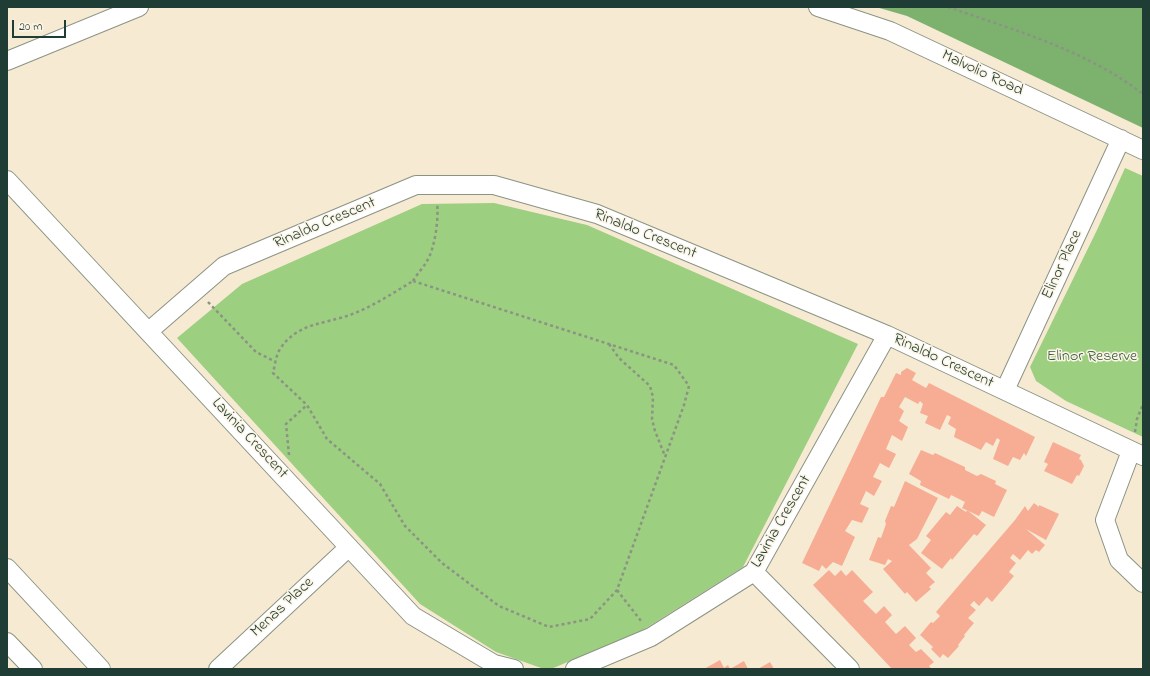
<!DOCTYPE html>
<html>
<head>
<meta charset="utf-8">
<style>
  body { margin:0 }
  #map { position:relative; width:1150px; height:676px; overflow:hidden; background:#f7ead3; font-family:"Indie Flower",sans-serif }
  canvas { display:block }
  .frame { position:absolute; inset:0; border:8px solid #1f3d34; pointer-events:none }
  .scale { position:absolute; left:12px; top:20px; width:54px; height:18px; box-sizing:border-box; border:2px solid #1f3d34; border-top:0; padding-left:5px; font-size:12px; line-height:14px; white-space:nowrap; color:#1f3d34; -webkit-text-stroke:3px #fcf5e5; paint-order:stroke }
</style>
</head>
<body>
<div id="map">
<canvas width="1150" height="676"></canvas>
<div class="frame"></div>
<div class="scale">20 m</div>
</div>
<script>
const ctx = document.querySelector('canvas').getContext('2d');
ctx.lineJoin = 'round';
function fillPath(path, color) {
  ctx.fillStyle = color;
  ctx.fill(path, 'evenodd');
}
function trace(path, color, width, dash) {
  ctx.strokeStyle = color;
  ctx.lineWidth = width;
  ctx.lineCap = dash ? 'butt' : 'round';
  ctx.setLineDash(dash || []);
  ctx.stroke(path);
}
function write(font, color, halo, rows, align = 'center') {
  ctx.font = font + ' "Indie Flower",sans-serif';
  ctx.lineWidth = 3;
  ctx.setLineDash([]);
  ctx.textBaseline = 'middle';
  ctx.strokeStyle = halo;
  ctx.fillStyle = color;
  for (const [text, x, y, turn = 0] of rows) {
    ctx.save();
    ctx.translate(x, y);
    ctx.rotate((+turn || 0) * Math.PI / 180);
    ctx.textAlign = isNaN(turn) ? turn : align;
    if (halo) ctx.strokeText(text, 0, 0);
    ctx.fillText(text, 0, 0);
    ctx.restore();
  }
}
fillPath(new Path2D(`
  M1125,168L1143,176V437L1066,401L1036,381L1030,367L1097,230Z
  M494,203L587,225L858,344L743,567L643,630L551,669H544L496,652L420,604L177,338L242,284L422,204Z`), '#9ccf7f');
fillPath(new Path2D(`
  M876,7H1143V128L907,16Z`), '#7db26e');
fillPath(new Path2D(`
  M907,368L916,373L912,380L926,388L929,383L1035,437L1026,456L1024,453L1020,460L1013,457L1008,466L993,459L1000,440L997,438L993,446L986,442L981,450L954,437L956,429L948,424L951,417L947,415L940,430L925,423L928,416L920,413L923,404L920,401L918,404L905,397L899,407L904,411L899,421L908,427L902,441L892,435L886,449L896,454L889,468L880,463L873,477L882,481L874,496L866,491L860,504L869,508L862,523L852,520L845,531L855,537L842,566L833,562L826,569L822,565L819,571L802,563L881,397H884L896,373L901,375V372Z
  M1053,442L1081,455L1079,459L1081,460L1084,466L1079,476L1077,475L1072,484L1044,471L1048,464L1044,462Z
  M921,450L933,455L935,453L965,467V470L977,476L981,474L996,481L995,484L1007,490L994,517L982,511L979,516L962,508L965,502L951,495L949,499L920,485L921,481L909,474Z
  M905,481L938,498L917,539L909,545L931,568L926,573L935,582L929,587L931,589L916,602L907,592L905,594L883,569L892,561L888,559L885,565L869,560L878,537L881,538L886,524L885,521L891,506L894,507Z
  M1034,503L1039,507V505L1059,514L1046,540L1026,529L1045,545L1039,552L1036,550L1032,554L1028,550L1020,560L1013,554L1010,558L1016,563L1009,572L1014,576L992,602L987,597L979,606L974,601L970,605L976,610L968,618L974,623L964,635L965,636L958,645L959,646L948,658L943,654L940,658L931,649L933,647L920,635L931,622L933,623L940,616L936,612L1015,520L1025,506L1028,511Z
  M957,506L966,512L967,510L986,525L977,536L974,534L952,560L951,558L942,569L921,553L931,540L926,536L946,512L950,515Z
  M829,570L835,576L841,570L846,576L852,570L873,592L863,601L876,614L884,606L892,615L885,622L896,634L905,626L916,638L909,645L916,652L921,649L934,662L929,666L932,669H892L813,585Z
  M720,660L724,668L728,665L730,669L744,661L748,669H704Z
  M770,662L774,669H758Z`), '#f7ad94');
const minor = new Path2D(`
  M818,7L890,31L1143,150
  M7,61L139,7
  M7,180L413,616L494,664L514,669
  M149,331L224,266L416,185H494L597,214L887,335L1143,456
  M1005,390L1121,139
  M1131,451L1105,520L1119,560L1143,583
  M7,568L101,669
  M754,572L850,669
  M7,642L33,669
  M218,669L349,547
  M575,669L651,637L754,572L887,335`);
trace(minor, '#8b9484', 20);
trace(new Path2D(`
  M948,7C1014,30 1086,50 1143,94
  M413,281L674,365L689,386L684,405L617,590L590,619L549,627L499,606L442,563L405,526L380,484L327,439L307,405L273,373C275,365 276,355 280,349C297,323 324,324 350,315C372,307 393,293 413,281Z
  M413,281C417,274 423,268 427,261C435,248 439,218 437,203
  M208,302L256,352L276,362
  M609,344L619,358L650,386L653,397L652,419L655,431L665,456
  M1135,432L1137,419L1143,404
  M289,455L286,424L307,405
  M617,590L641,621`), '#8b9484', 2.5, [3, 3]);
trace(minor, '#fff', 18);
write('16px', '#1f3d34', '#fcf5e5', [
  ["Malvolio Road",982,74,25],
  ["Rinaldo Crescent",325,224,-23],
  ["Rinaldo Crescent",645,235,22],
  ["Elinor Place",1063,265,-65],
  ["Rinaldo Crescent",943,362,25],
  ["Lavinia Crescent",249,439,47],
  ["Lavinia Crescent",782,522,-60],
  ["Menas Place",283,608,-43]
]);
write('16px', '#385a43', '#fcf5e5', [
  ["Elinor Reserve",1092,357]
]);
</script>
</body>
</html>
